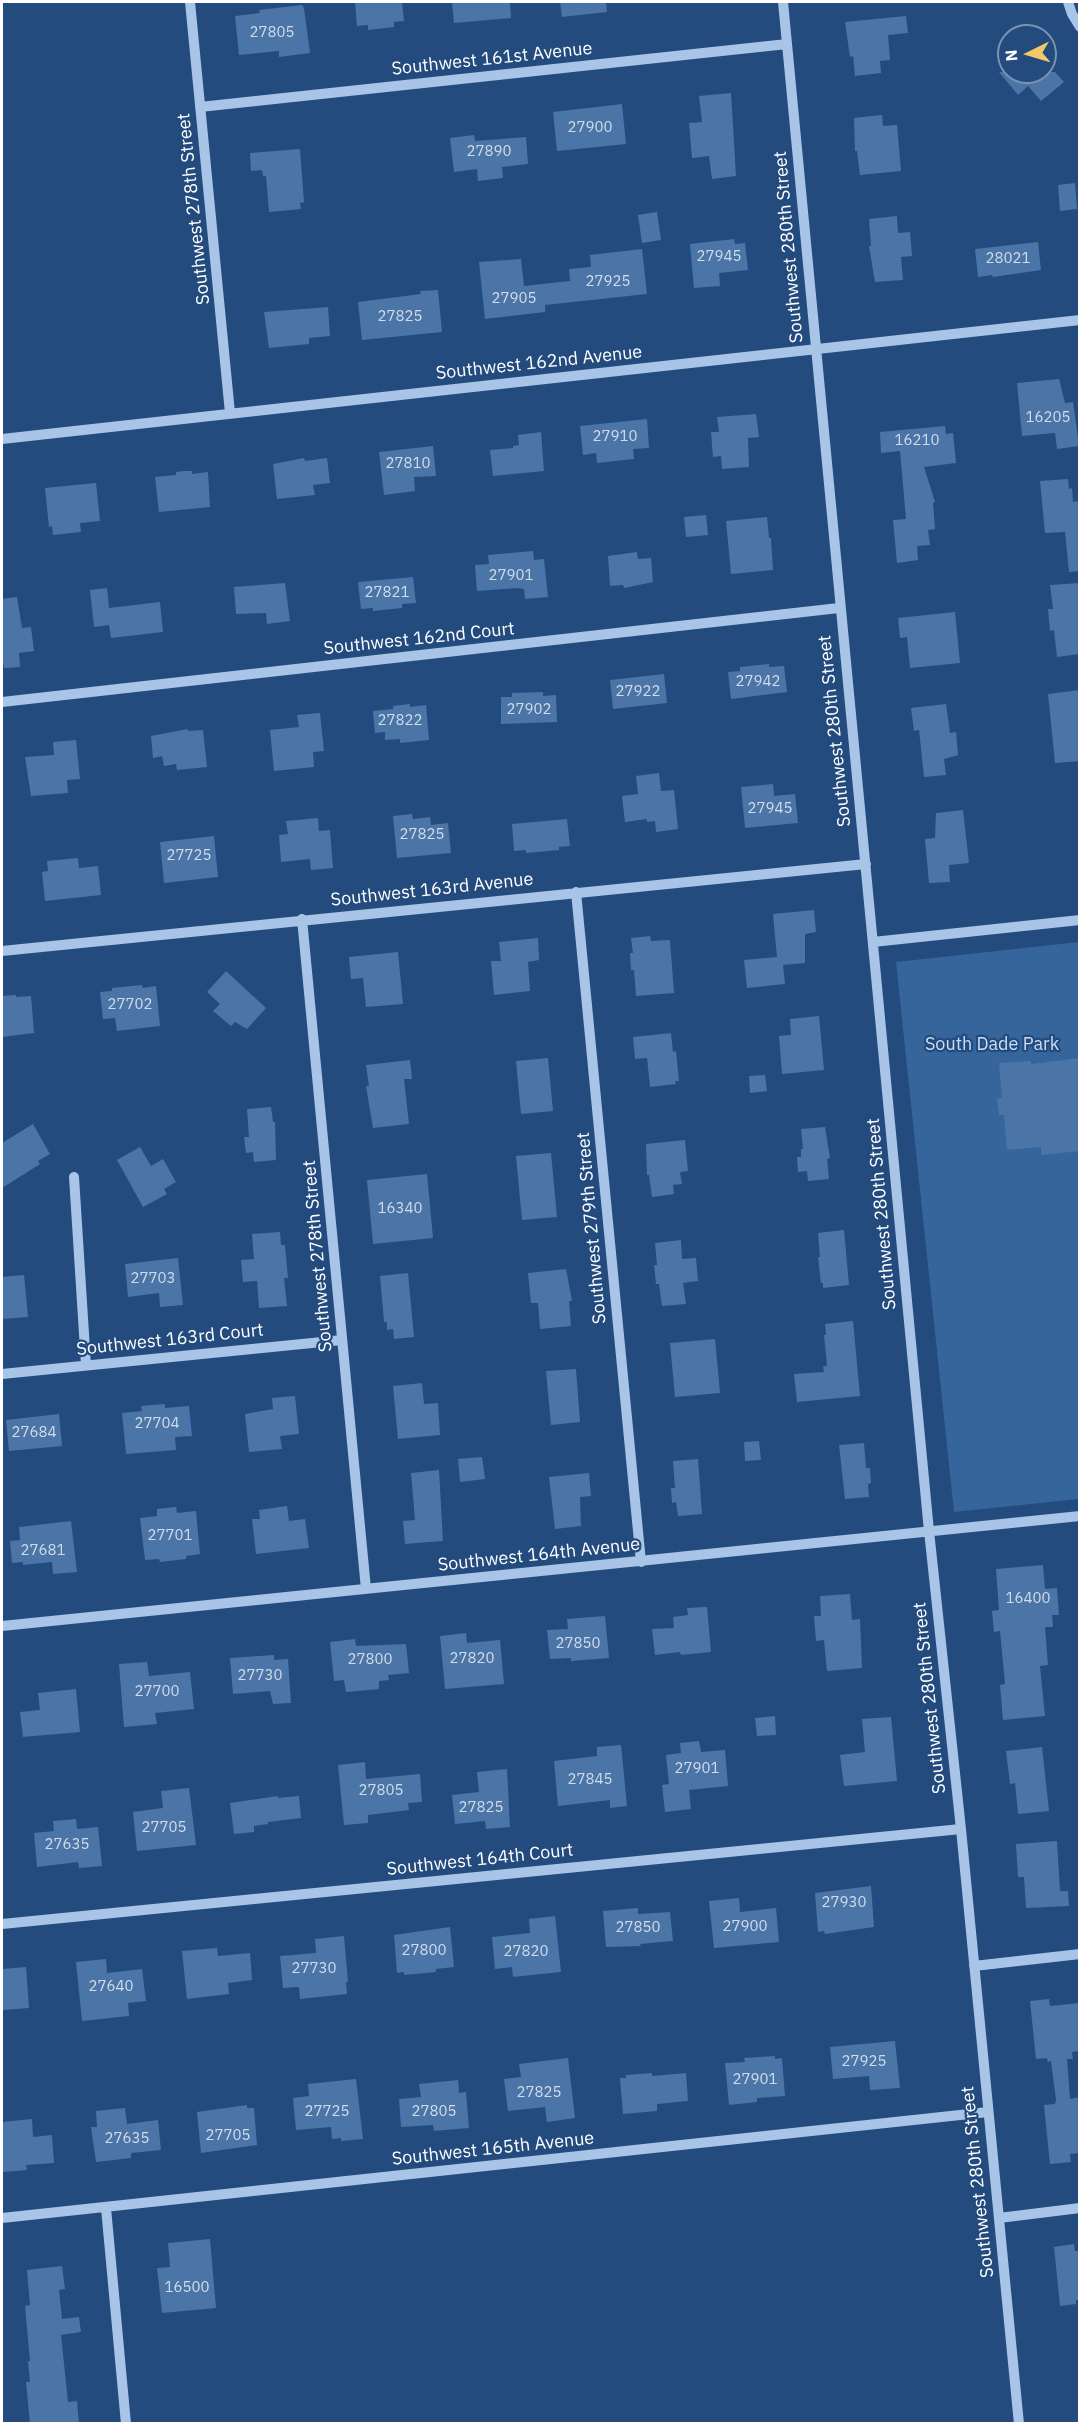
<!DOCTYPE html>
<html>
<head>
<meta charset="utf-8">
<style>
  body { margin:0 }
  #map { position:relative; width:1081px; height:2425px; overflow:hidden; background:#234b7e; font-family:"IBM Plex Sans",sans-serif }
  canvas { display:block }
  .frame { position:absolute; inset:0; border:3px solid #fff; pointer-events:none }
  .north { position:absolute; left:997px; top:24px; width:60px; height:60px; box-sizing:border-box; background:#234b7e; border:2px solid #7b93b2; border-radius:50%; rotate:265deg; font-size:16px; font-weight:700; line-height:24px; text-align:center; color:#fff }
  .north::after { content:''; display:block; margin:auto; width:21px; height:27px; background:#f1c96b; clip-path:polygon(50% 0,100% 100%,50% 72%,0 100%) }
</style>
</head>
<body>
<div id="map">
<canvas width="1081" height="2425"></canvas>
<div class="frame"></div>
<div class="north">N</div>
</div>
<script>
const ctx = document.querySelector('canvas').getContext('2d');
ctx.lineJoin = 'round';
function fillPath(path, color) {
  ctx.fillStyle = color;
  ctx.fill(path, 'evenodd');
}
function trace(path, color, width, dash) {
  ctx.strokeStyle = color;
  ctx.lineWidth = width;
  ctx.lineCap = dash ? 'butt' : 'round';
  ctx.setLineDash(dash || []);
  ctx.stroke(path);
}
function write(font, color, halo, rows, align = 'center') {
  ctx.font = font + ' "IBM Plex Sans",sans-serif';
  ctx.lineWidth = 4.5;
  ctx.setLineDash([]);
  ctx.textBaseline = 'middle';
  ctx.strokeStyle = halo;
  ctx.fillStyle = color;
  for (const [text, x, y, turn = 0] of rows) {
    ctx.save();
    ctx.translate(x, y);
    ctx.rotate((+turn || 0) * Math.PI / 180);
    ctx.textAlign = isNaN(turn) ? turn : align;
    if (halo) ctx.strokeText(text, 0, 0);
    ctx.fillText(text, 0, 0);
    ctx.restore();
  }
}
fillPath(new Path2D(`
  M1079,942V1499L954,1512L896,962Z`), '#36659c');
fillPath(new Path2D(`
  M355,2H402L404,21L394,22V27L368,30V25L357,26Z
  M452,2H510L511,18L454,23Z
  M560,2H606L607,12L562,17Z
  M302,5L304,8L310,53L279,57V51L239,55L235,16L260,13L259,10Z
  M906,16L908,33L888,35L890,60L880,61L881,73L855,76L853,56L850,57L845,22Z
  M999,72H1055L1064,82L1041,101L1028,86L1018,95Z
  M731,93L736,176L712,179L709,156L692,158L689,123L702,122L699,96Z
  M622,104L626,144L557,151L553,112Z
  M882,115L883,126L897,125L901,171L860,175L857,151H855L854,118Z
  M474,135L475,141L526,137L528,164L502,167L503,178L478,181L477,169L454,172L450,138Z
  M300,149L304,202L300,203L301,209L269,212L266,176H263L262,170L251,171L250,153Z
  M1075,183L1077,209L1060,211L1058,185Z
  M657,212L661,240L642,243L638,215Z
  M897,216L898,233L910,232L912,256L901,257L903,280L875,282L869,246H871L869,219Z
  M734,239L735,244L745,243L748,270L719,273L720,286L694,288L690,244Z
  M1038,242L1041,270L993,277L992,275L978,277L975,249Z
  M642,249L647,294L545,305V312L485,319L479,262L521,259L524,286L570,281L569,269L591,267L590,255Z
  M438,290L442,332L362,340L358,302L421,294L420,291Z
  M328,307L330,336L309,338V344L269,348L264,312Z
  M1059,379L1065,403L1073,402L1079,446L1057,449L1055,433L1022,436L1017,383Z
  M756,414L759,437L748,438L749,467L722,469L721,456L713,457L711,432H719L717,417Z
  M647,419L649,448L633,449L634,459L597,463L596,453L583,455L580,426Z
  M945,426L946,434L953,433L956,463L924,467L935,502L933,503L935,529L928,530L930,545L917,546L918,560L897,563L893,520L906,519L900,451L881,453L880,432Z
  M541,432L544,471L493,476L490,450L513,448V446L519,445L518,435Z
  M433,446L436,476L414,477L415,491L384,495L379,452Z
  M304,458L305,461L327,458L330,483L313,485L315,495L277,499L273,464Z
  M184,471H192V474L208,472L210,507L159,512L155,477L176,475V472Z
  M1068,479L1069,489L1072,488L1073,502L1080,501V571L1069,572L1065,532L1045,533L1040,481Z
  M96,483L100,521L80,523L81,532L53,535L52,526L49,527L45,488Z
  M706,515L708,535L686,537L684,517Z
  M767,517L769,538H771L773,570L731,574L726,521Z
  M533,551L534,560L544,559L548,597L525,599L524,589L518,588L477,591L475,565L489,564L488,555Z
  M637,552L638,559L651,558L653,582L624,588L623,585L610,586L608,556Z
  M413,577L416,603L402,604V608L373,611V608L361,609L358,582Z
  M285,583L290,621L267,624L266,613L236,614L234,587Z
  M1080,583V654L1057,657L1054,630L1050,631L1048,609H1053L1050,585Z
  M107,588L109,608L160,602L163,632L111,638L109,625L94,627L90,590Z
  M17,597L22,628L31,627L34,651L19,653L20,667L4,668L2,654V599Z
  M955,612L960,663L910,668L907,637L900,638L898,618Z
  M769,664V667L784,666L787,692L731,699L728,672L740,671V667Z
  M664,674L667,703L613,709L610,680Z
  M1080,690V761L1055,763L1048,694Z
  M543,692V696L556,695L557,722L501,724V697H512V693Z
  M410,704V707L426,705L429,740L400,743V739L385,740V732L375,733L373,711L393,709V706Z
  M946,704L950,733L956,732L958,755L944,759L946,775L924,777L919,730L914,731L911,708Z
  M320,713L324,751L313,752L314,767L274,771L270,730L299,727L297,715Z
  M188,729V731L203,730L207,767L177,770L176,764L164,766L162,756L153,758L151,736Z
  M76,740L80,779L67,780L68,793L31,796L25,757L54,755L53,742Z
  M659,773L661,791L674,790L678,829L656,832L655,821L647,822V819L625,822L622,796L638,794L636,776Z
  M773,784L774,796L795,794L798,823L745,828L741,787Z
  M963,810L969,863L949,865L950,882L929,883L925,839L935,838L936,813Z
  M412,814L413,819L430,817L431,825L448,823L451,853L397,858L393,816Z
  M318,818L319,831L330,830L333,868L311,870L310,859L281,862L279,835L288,834L286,821Z
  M567,819L570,846L559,847V850L526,853V850L514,851L512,824Z
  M214,836L218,877L164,883L160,842Z
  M78,858L79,868L98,866L101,895L45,901L42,872L48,871L47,861Z
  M814,910L816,932L805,934V963L783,965L785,984L747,988L744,960L777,957L773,914Z
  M650,936L651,941L670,940L674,993L636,996L634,970H631L630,953H633L631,938Z
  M538,938L539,960L528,962L530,991L494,995L491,961H501L499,942Z
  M398,952L403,1004L366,1007L363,978L351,979L349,957Z
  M226,971L266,1008L247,1029L235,1022L231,1026L213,1011L220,1004L207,992Z
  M142,985L143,988L156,986L160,1026L117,1031L115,1018L103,1019L100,992L112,991V988Z
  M16,995V997L31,996L34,1033L2,1037V996Z
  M819,1016L824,1070L782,1074L779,1036L791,1035L790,1019Z
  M671,1033L673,1052L676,1051L679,1081H675L676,1084L650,1087L647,1058L635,1059L633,1037Z
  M548,1058L553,1111L521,1114L516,1061Z
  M1080,1058V1151L1041,1155V1147L1007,1150L1004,1115H999L997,1098H1002L999,1063L1031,1061V1064Z
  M410,1060L412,1079H404L409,1124L373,1128L366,1086H369L366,1065Z
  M765,1075L767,1091L750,1093L749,1076Z
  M271,1107L273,1122H275L276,1160L254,1162L253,1152L246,1153L244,1137H249L247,1109Z
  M33,1124L50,1154L38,1161L40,1164L2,1188V1143Z
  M825,1127L830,1158L827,1159L829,1179L808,1181L807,1171L798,1172L797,1157H801V1149H803L801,1129Z
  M685,1140L688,1171L680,1172L682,1184L673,1185L674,1194L652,1197L649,1175H647L646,1144Z
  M140,1147L151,1166L163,1159L176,1182L164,1189L167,1194L143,1207L117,1160Z
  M551,1153L557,1217L522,1220L516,1156Z
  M427,1174L433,1238L373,1244L367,1180Z
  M844,1230L849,1285L823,1288V1283H821L818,1257H820L818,1233Z
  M280,1232L281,1245H285L288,1278H284L287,1306L259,1308L257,1281L243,1282L241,1260L254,1259L252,1234Z
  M681,1240L682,1259L696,1258L698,1281L683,1283L686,1304L662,1306L659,1284H656L654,1265H657L655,1243Z
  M178,1258L183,1305L160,1307L159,1293L128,1297L125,1264Z
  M566,1269L572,1301H569L571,1326L540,1329L538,1303H531L528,1273Z
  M408,1273L414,1337L394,1339L393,1329L387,1330V1322H384L380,1276Z
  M24,1275L28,1317L2,1319V1277Z
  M853,1321L860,1396L797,1402L794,1374L824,1372L823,1366H827L824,1335H826L825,1324Z
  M715,1339L720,1393L675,1397L670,1343Z
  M576,1369L580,1422L551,1425L546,1371Z
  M422,1383L424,1404L438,1403L440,1435L398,1439L393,1386Z
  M295,1396L299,1434L280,1436L282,1449L249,1452L245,1414L273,1409L272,1398Z
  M165,1404V1408L189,1406L192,1436L175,1437L176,1450L126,1454L122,1413L142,1411L141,1406Z
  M59,1414L62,1446L9,1451L6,1420Z
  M759,1441L761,1460L745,1461L744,1442Z
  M864,1443L866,1468H870L871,1483L868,1484L869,1497L845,1499L839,1445Z
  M482,1457L485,1479L460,1482L458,1459Z
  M698,1459L702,1514L678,1516L676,1502L672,1503L671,1488H675L673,1461Z
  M439,1470L443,1541L405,1544L403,1521L415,1520L411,1473Z
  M589,1473L591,1496L580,1497L581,1526L555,1529L549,1477Z
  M287,1506L289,1521L305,1519L309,1548L256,1554L252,1519H260L259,1510Z
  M176,1507L177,1513L196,1511L200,1554L186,1556V1559L160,1562L159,1559L145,1560L140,1518L157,1516V1509Z
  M71,1521L77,1572L53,1574L52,1562L23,1565V1562L12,1563L10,1541L20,1540L19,1527Z
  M1043,1565L1045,1589L1057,1588L1059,1615H1052L1053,1627H1045L1048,1665L1040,1666L1045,1716L1003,1720L1000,1685L1005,1684L1000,1631L994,1632L992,1611L999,1610L996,1569Z
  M850,1594L852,1620L860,1619L862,1668L827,1671L824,1640L816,1641L814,1616H821L820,1596Z
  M707,1607L711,1652L681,1655L680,1652L655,1655L652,1629L674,1628L673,1617L688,1615L687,1608Z
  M605,1616L609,1658L571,1661V1658L550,1659L547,1630L568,1629L567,1619Z
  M466,1633L467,1643L500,1640L504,1684L445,1689L440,1636Z
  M355,1639L356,1646L406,1644L409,1673L388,1675L389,1680L379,1681V1689L346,1692L344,1680L334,1681L330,1642Z
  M274,1655V1660L288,1659L291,1703L273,1704L270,1691L233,1694L230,1658Z
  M147,1662L149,1676L190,1672L194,1709L155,1713L157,1724L124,1727L119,1664Z
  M76,1689L80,1732L23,1737L20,1712L40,1710L38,1693Z
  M775,1716L776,1735L757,1736L755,1718Z
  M891,1717L897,1781L844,1786L840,1755L865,1752L862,1719Z
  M699,1741L701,1752L725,1750L728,1786L689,1790L691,1809L665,1812L662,1785L669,1784L666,1755L681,1753L680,1743Z
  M621,1745L627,1806L610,1808V1800L558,1806L554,1761L597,1756V1747Z
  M1042,1747L1049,1811L1018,1814L1015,1783L1010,1784L1006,1751Z
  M365,1762L366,1779L420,1774L422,1802L408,1803L409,1810L368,1815V1823L344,1825L338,1765Z
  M507,1769L510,1827L486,1829L485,1821L455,1824L452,1795L479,1792L477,1772Z
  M189,1788L196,1845L137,1851L133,1812L163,1808L161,1791Z
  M278,1796V1798L299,1796L301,1818L268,1822V1824L254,1826V1832L234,1834L230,1803Z
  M76,1819L77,1829L98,1827L102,1866L79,1868L78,1862L37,1867L34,1833L54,1831L53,1821Z
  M1057,1841L1060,1891H1068L1069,1906L1026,1908L1024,1877H1018L1016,1844Z
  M871,1886L874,1927L825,1934L824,1931L818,1932L815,1893Z
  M739,1898L740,1912L776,1908L779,1942L714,1948L709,1901Z
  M638,1908V1914L670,1912L673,1941L640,1944L641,1946L606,1947L603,1911Z
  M555,1916L561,1972L513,1977L512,1967L495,1969L492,1937L530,1933L529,1919Z
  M450,1927L454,1967L436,1969V1972L404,1975V1972L397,1973L394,1935Z
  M344,1936L348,1982H346L347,1994L300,1999L299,1987L283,1988L280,1956L316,1953L315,1939Z
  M217,1948L218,1956L250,1953L252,1980L228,1983L229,1994L187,1999L182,1951Z
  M106,1959L107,1973L142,1969L146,2001L128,2003L129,2016L82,2021L76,1962Z
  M26,1967L29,2008L2,2010V1969Z
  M1049,1999L1050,2006L1080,2003V2051L1072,2052L1073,2059H1067L1070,2099L1080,2097V2153L1070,2154L1071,2162L1050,2164L1044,2105L1055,2104L1056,2100L1051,2061L1048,2062L1047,2058L1036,2059L1030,2001Z
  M895,2041L900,2088L870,2090L869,2076L833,2079L830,2047Z
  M775,2056V2059L782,2058L785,2096L757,2098V2102L729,2105L725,2063L745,2062L744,2058Z
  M568,2058L575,2118L547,2122L545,2107L508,2111L504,2079L521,2077L519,2064Z
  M652,2073V2076L686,2073L688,2101L657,2104V2111L623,2114L620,2078H626V2075Z
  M356,2079L363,2139L341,2141V2138L332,2139L331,2127L296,2130L293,2098L309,2096L308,2084Z
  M458,2080L459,2093L466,2092L469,2128L434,2131L433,2125L401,2127L399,2099L421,2097L419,2084Z
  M247,2105V2108H254L257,2145L201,2153L197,2112Z
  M125,2108L127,2124L158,2120L161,2150L131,2153V2158L96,2162L91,2127H97L96,2111Z
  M32,2119L33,2137L52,2135L54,2163L26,2165L27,2170L3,2172L2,2122Z
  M210,2239L216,2308L162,2313L157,2268L170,2267L168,2243Z
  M1074,2244L1075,2251H1080V2300H1076V2304L1060,2306L1054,2247Z
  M62,2266L65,2289L59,2290L62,2319L79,2317L80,2325L81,2332L61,2335L68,2402L77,2401L79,2424H30L26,2382H30L28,2361H30L25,2306L30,2305L27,2270Z`), '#4b75a7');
trace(new Path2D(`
  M190,2L230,413
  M783,2L929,1531L961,1829L1019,2424
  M1068,2L1072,14L1080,27
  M200,107L787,44
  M2,439L1080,320
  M2,702L839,608
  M576,892L641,1562
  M302,919L366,1589
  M873,942L1080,920
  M2,951L866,864
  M74,1177L86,1365
  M2,1374L342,1340
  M2,1626L1080,1516
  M2,1924L961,1829
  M974,1966L1080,1954
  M106,2208L126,2424
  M2,2218L988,2112
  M999,2218L1080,2208`), '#a8c4e6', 10);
write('15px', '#d2dce9', null, [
  ["27805",272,33],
  ["27900",590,128],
  ["27890",489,152],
  ["27945",719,257],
  ["28021",1008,259],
  ["27925",608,282],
  ["27905",514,299],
  ["27825",400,317],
  ["16205",1048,418],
  ["27910",615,437],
  ["16210",917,441],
  ["27810",408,464],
  ["27901",511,576],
  ["27821",387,593],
  ["27942",758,682],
  ["27922",638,692],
  ["27902",529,710],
  ["27822",400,721],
  ["27945",770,809],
  ["27825",422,835],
  ["27725",189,856],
  ["27702",130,1005],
  ["16340",400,1209],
  ["27703",153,1279],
  ["27704",157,1424],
  ["27684",34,1433],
  ["27701",170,1536],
  ["27681",43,1551],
  ["16400",1028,1599],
  ["27850",578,1644],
  ["27820",472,1659],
  ["27800",370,1660],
  ["27730",260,1676],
  ["27700",157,1692],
  ["27901",697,1769],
  ["27845",590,1780],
  ["27805",381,1791],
  ["27825",481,1808],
  ["27705",164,1828],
  ["27635",67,1845],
  ["27930",844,1903],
  ["27900",745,1927],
  ["27850",638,1928],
  ["27800",424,1951],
  ["27820",526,1952],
  ["27730",314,1969],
  ["27640",111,1987],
  ["27925",864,2062],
  ["27901",755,2080],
  ["27825",539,2093],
  ["27725",327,2112],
  ["27805",434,2112],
  ["27705",228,2136],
  ["27635",127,2139],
  ["16500",187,2288]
]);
write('18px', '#fff', '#234b7e', [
  ["Southwest 161st Avenue",492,59,-6],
  ["Southwest 278th Street",194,209,-96],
  ["Southwest 280th Street",789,247,-95],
  ["Southwest 162nd Avenue",539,363,-6],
  ["Southwest 162nd Court",419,639,-6],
  ["Southwest 280th Street",835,731,-96],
  ["Southwest 163rd Avenue",432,890,-6],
  ["Southwest 280th Street",882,1214,-95],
  ["Southwest 279th Street",592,1228,-95],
  ["Southwest 278th Street",318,1256,-95],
  ["Southwest 163rd Court",170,1340,-6],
  ["Southwest 164th Avenue",539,1555,-6],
  ["Southwest 280th Street",930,1698,-96],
  ["Southwest 164th Court",480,1860,-6],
  ["Southwest 165th Avenue",493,2149,-6],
  ["Southwest 280th Street",978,2182,-96]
]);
write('18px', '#cbdef5', '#234b7e', [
  ["South Dade Park",992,1045]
]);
</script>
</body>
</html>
